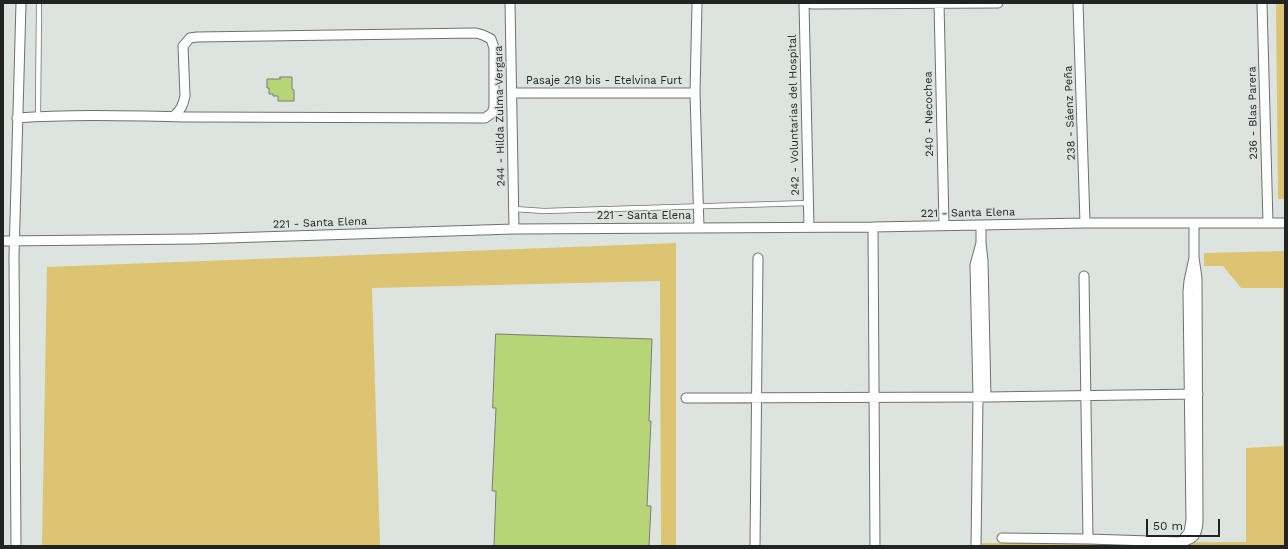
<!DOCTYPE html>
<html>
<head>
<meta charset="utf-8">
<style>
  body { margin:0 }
  #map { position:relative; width:1288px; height:549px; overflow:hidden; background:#dde3df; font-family:"Work Sans",sans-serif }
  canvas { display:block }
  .frame { position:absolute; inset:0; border:4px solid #222423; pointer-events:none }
  .scale { position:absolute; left:1146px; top:519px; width:74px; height:18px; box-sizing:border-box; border:2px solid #222423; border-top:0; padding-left:5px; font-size:12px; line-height:14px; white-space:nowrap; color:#222423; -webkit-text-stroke:3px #dde3df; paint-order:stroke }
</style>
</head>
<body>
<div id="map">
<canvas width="1288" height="549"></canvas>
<div class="frame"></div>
<div class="scale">50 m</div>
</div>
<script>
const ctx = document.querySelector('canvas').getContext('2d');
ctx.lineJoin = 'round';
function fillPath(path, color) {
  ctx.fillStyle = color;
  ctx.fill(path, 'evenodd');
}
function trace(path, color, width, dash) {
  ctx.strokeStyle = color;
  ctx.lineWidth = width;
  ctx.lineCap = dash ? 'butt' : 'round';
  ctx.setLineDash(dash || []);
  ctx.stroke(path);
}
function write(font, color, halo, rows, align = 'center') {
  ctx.font = font + ' "Work Sans",sans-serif';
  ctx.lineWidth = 3;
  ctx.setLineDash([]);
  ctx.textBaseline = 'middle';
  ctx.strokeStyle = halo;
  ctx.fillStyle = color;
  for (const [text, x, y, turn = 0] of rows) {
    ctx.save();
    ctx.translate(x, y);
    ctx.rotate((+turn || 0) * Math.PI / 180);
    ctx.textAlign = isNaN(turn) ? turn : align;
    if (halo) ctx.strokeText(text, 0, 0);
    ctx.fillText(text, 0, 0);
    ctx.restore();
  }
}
fillPath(new Path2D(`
  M1276,3H1285V199H1278Z
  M676,243V546H661L660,281L372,288L380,546H42L47,267Z
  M1285,251V546H981V543L1246,542V448L1283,446V288H1241L1223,266H1204V253Z`), '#dcc472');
const building = new Path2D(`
  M280,77H292V89L294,90V101H278V96H273V94H269V88H267V79H280Z
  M496,334L652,339L649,421H651L647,506H651L649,546H494L496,491H492L496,408H493Z`);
fillPath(building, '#b6d577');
trace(building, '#7a7c77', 1);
const service = new Path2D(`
  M38,117L39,3
  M514,209L544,211L808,203`);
const minor = new Path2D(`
  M510,3L514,229
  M697,3L695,93L699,228
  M804,3L809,227
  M809,3L812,4L998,3
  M939,3L944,225
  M1078,3L1085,223
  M1262,3L1268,223
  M512,93H695
  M17,118C75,114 134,116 192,117L485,118L492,113L494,107V48L491,39L483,35L476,33L197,37L190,38L183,46L185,96C183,105 181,110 174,116
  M981,225V243L983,261L986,397
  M873,227L875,546
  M3,241L195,239L514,229L873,227L1085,223H1285
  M1084,276L1088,539
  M686,398L986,397L1198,394
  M1002,538L1088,539L1181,542C1194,539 1197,535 1198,522L1197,278L1194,258
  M1181,542L1189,532L1191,520L1188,292L1189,281L1194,258V223
  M16,546L14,256L21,3
  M755,546L758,258
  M976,546L978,397L975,265L981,243`);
trace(service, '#6d726f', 6);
trace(minor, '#6d726f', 11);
trace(service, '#fff', 4.5);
trace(minor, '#fff', 9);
write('11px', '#222423', '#dde3df', [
  ["Pasaje 219 bis - Etelvina Furt",604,81],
  ["238 - Sáenz Peña",1070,113,-92],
  ["236 - Blas Parera",1253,113,-91],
  ["240 - Necochea",929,114,-91],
  ["242 - Voluntarias del Hospital",794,115,-91],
  ["244 - Hilda Zulma Vergara",500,116,-91],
  ["221 - Santa Elena",968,213,-1],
  ["221 - Santa Elena",644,216],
  ["221 - Santa Elena",320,223,-2]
]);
</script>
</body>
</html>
